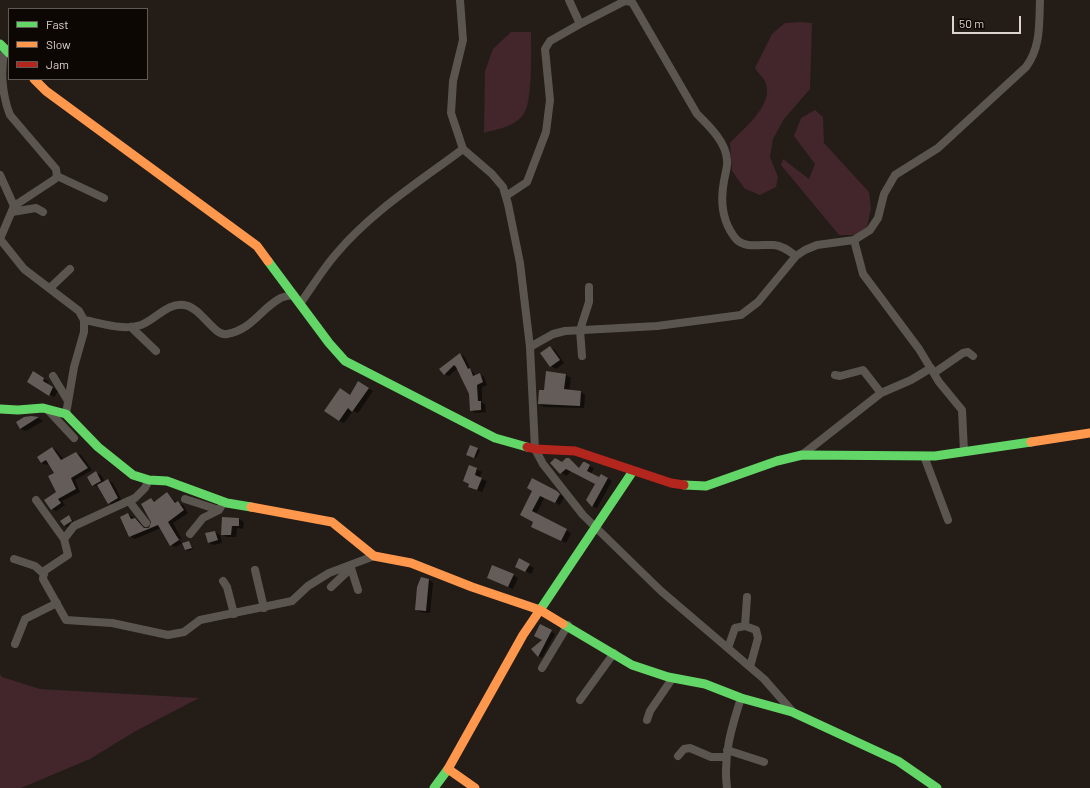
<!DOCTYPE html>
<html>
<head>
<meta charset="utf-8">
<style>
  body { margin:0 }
  #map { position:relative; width:1090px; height:788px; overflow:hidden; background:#231c17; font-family:Barlow,sans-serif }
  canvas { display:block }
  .legend { position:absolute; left:8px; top:8px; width:140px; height:72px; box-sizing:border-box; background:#0d0704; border:1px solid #615955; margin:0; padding:5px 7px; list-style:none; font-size:12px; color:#ded4ce }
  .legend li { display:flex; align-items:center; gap:8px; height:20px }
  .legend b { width:20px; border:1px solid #615955 }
  .scale { position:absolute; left:952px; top:16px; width:69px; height:18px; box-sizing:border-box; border:2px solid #ded4ce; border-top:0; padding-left:5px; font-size:12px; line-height:14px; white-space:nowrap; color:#ded4ce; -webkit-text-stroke:3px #0d0704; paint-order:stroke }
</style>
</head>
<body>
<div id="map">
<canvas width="1090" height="788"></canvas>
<ul class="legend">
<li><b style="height:5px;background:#63d668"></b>Fast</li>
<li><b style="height:5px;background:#ff974d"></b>Slow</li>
<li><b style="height:5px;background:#b3261e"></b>Jam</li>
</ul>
<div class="scale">50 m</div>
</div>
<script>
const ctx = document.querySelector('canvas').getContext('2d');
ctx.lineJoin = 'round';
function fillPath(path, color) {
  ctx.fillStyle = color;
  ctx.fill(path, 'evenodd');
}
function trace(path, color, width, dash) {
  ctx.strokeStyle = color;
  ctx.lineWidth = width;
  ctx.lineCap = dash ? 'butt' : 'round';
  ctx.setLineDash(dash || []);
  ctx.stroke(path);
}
fillPath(new Path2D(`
  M801,22L812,23L810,89L784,119L773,139L770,157L778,177L776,187L760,195L745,189L732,171L730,143C743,129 773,106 766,84C765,79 758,73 755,68L772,34L785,23Z
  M511,32H531C531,48 533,104 523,115C514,127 497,129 484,133L485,71L493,49Z
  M815,110L823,117L824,143L869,192L871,209L867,227L856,235H839L781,165L783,159L809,179L815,164L794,136L801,118Z
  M0,674L2,677L40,689L199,698L134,732L90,759L21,788H0Z`), '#42262b');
fillPath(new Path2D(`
  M550,347L555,350L564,363L556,369L551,366Z
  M460,354L465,357L471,370L476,376L480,374L484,377L487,385L482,387V403L485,404L486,412L475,413L471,410L470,394L458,368L449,376L444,374Z
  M34,373L49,382L47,384L58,391L54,397L28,382Z
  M566,375L571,378L569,391L581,392L585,395L584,408L544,407L539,404L544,392Z
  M358,383L373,391L358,413L353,411L344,423L339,421L341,389L350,396Z
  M24,418H39L43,421L26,431L21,429L17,422Z
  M471,446L480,450L476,458L469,455Z
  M53,448L57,451L64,460L76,453L81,455L92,470L75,480L80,492L62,501L65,505L56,511L52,509L57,492L55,474L49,464L46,465L42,463L38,457Z
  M569,459L580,469L589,466L594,468L591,474L599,478L601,475L612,481L597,508L592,506L596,484L571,471L566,476L551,463H562Z
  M470,466L482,472L479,478L487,481L482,492L474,489Z
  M96,473L101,475L105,482L108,480L113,483L122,501L114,506L109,503L99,487L93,485Z
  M533,479L564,497L560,505L545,497L536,514L571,533L566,543L536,529L534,522L521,515L533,491Z
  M167,493L177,503L183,505L188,513L173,523L182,540L176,536L175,538L183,543L175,547L171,545L161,528L135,539L130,536L128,514L139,521L146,529H150L152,522L151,499L156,502Z
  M69,516L74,522L67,527L62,521Z
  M239,519L244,522L243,529L237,528L236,537H227L222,534Z
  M215,532L220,535L222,543L213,545L208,542Z
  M189,542L193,549L188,551L186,550Z
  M519,560L534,568L531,574L516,566Z
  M513,575L518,578L513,589L488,578Z
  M429,580L433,583L430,613L420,612L416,609Z
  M541,626L555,634L542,658L538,656L543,640Z`), '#0007');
fillPath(new Path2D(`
  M550,346L560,360L550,367L540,353Z
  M460,353L468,369L470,368L473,376L480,373L483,382L477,385L478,401H481V410L470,411L469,394L456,367L454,365L444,375L439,369Z
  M33,371L44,378L43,381L53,387L49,396L27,382Z
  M546,371L566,374L564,389L581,391L580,406L538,404L539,390H544Z
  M358,381L369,388L352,412L348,408L339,421L324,411L340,388L350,395Z
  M31,416L39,417L20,429L16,422L24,417Z
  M470,445L478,448L474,458L466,455Z
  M52,447L61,460L76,452L88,468L71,478L76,489L58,499L61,503L51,510L44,500L56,492L48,476L54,473L46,460L41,463L37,457Z
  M555,458L562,462L566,458H569L579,468L583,462H585L590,465L587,471L599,477L601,474L608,478L592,507L586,500L595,484L566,469L560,474L550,463Z
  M469,465L477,468L475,475L482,478L477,490L468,487L469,484L463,481Z
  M96,471L101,481L92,486L87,477Z
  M532,478L557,491L560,494L555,503L540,496L532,511L567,529L561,541L531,527L533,522L520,515L532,491L527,488Z
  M108,479L118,498L108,504L97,485Z
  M167,492L175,503L178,501L184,510L168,522L179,540L170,546L158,525L129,537L120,517L128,513L131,519L135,518L144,528H149L151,522L141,504L151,498L154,502Z
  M69,515L72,521L64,526L60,521Z
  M222,517L239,518V526H232L231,535H221Z
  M215,531L218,540L208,543L205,533Z
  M189,541L192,548L185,550L182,543Z
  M519,558L530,564L525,572L515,567Z
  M492,565L514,574L508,587L487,578Z
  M421,577L429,579L426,611L415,610L417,587Z
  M540,624L552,630L538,657L531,649L542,640L534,636Z`), '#635c59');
trace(new Path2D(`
  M460,0L463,40L453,81L451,113L463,149L492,174L503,187L508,204L520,263L530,347L535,449L543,464L583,515L661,591L764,679L792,711
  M569,0L580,24L625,1L632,2L697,114C709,126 726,142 727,160C728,166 725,174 724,181C720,202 722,222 736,239C745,249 762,244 774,245C783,246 789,251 796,256
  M5,49C0,69 2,95 10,115L56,169L57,176L55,179L14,206
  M0,175L14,206L0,239
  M57,176L104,198
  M506,196L527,182L546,132L550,100L545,49L550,41L580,24
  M12,212L36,208L43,212
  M0,239L24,269L79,311L84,320V332L74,367L66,414
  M854,240L863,274L919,349L939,382L962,410L964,452
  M50,288L70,269
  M300,304C312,287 323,269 336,254C371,212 419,182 463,149
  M84,320C102,323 122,331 141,325C155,320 168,302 184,305C201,307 214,337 227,334C251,330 260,310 279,299C283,296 289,296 294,295
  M131,327L156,351
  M530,347L553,334L565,331L657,326L741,315L758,302L796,256L805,250L817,245L854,240L870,230L878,218L884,194L895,175L938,148L1026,67C1041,47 1039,24 1040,0
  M582,356L580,330L589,302V287
  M934,373L963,353L968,352L973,356
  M835,375L840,376L863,370L881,393
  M53,376L68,401
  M47,409L74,438
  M802,455L881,393L911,380L931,368
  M924,456L948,520
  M149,480L145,488L135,498L74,526L64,539L68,555L44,571L43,579L66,620L112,623L168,635L184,632L200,620L292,601L308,586L329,573L374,556
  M185,499L219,510
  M36,500L64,539
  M129,501L146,523
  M190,534L203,518L219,510L224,502
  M14,559L35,566L44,574
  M351,568L358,590
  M255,570L264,608
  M223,581L227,587L234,614
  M331,587L351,568V565
  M745,626L747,597
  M15,644L25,619L57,603
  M728,648L735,628L745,626L756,630L758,638L750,667
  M542,668L568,625
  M580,700L614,653
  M647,720L650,711L672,679
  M727,750L764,762
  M678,756L684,749L690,748L711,757H725
  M727,788C723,756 731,729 741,698`), '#5a564f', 8);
trace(new Path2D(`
  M0,44L9,53
  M268,261L329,343L345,361L495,438L527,447
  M0,409L18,410L43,408L66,414L98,447L133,475L149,480L167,481L227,503L251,507
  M684,485L706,486L777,461L802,455L935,456L1031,442
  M540,610L633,471
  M563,624L632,665L668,677L705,684L741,698L792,712L898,761L937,788
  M434,788L448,769`), '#63d668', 9);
trace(new Path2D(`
  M34,79L46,91L257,246L268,261
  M1031,442L1090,433
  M251,507L332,522L374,556L411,563L472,587L540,610L563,624
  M475,788L448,769L523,635L540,610`), '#ff974d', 9);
trace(new Path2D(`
  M527,447L535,449L575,451L671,483L684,485`), '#b3261e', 9);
</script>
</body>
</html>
